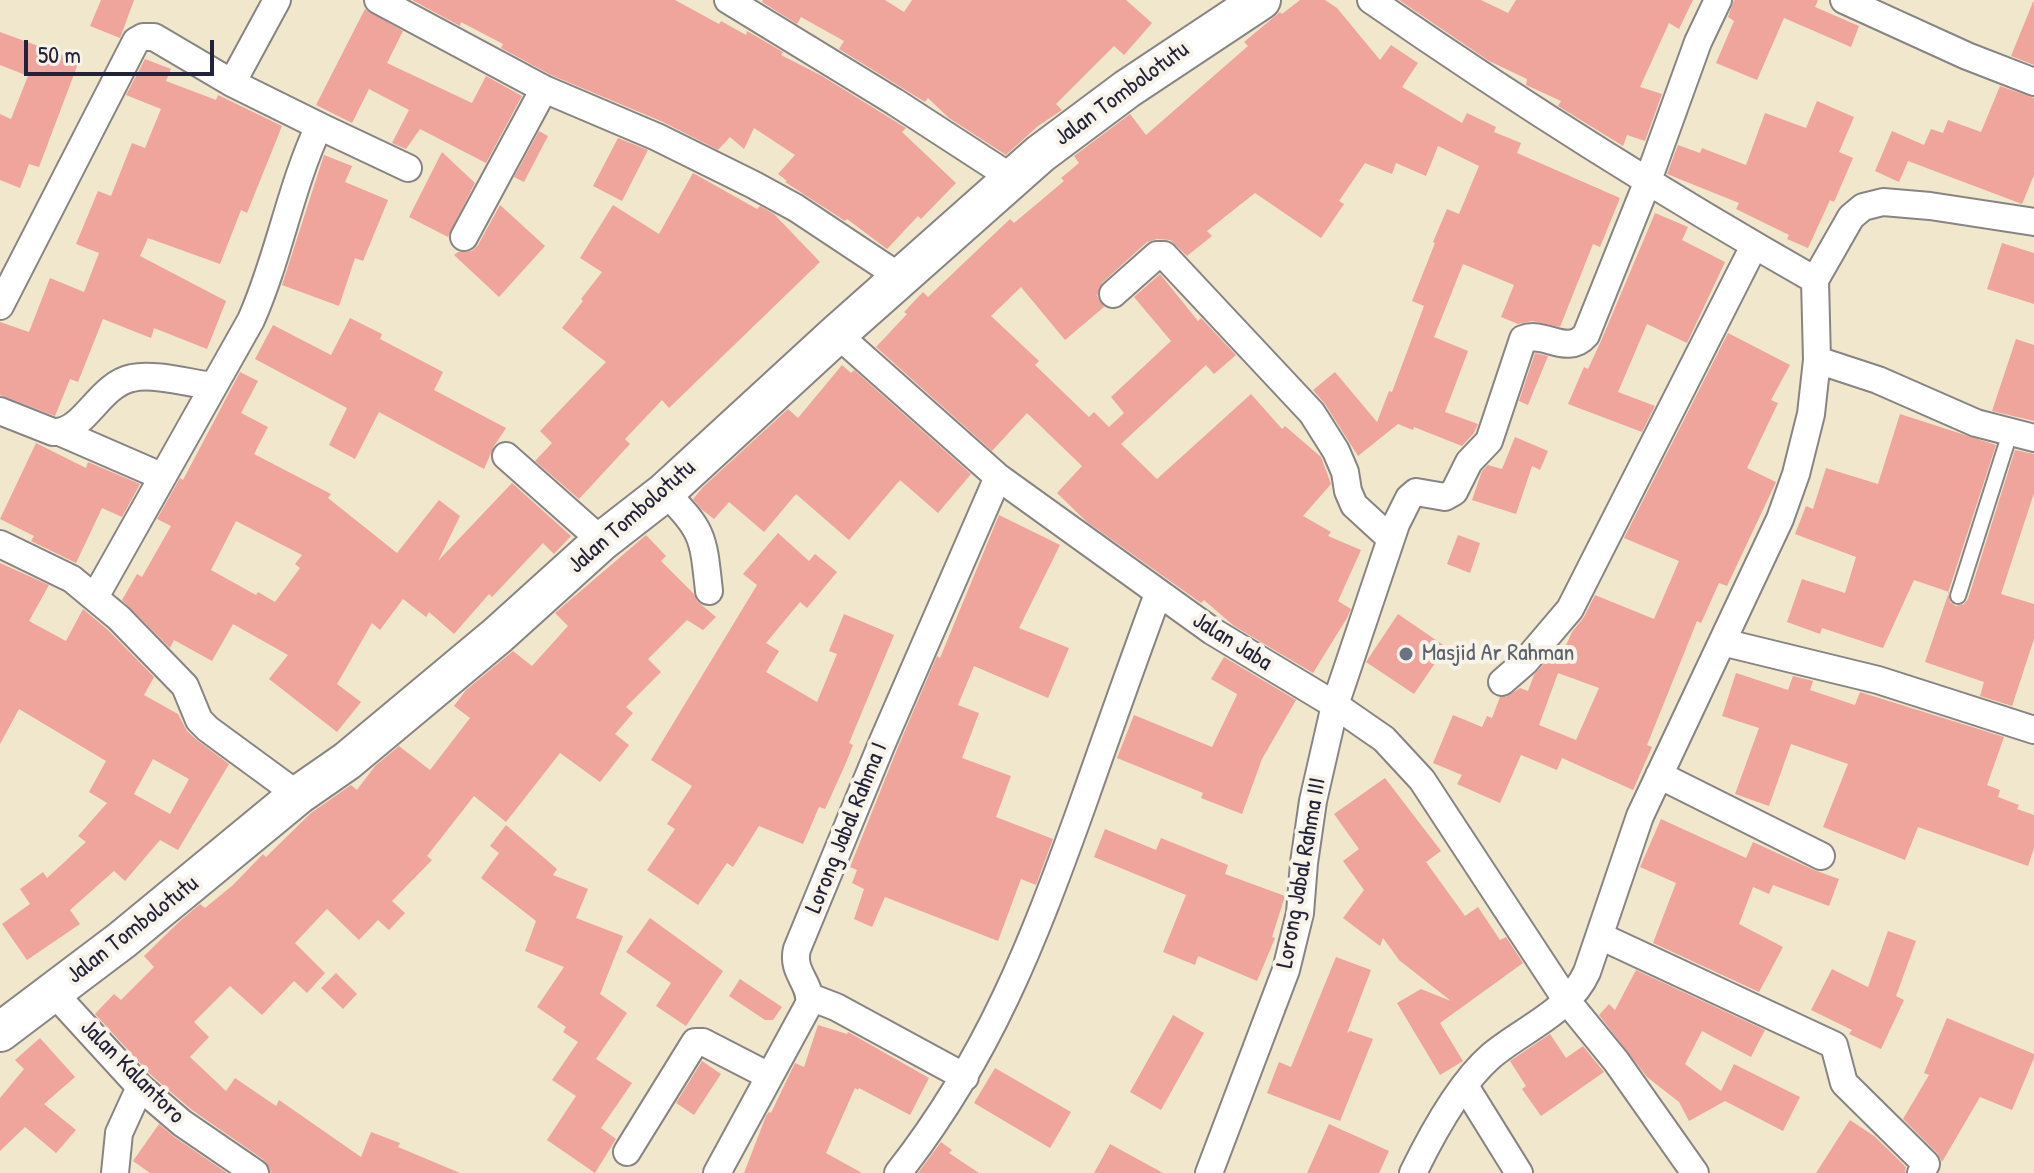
<!DOCTYPE html>
<html>
<head>
<meta charset="utf-8">
<style>
  body { margin:0 }
  #map { position:relative; width:2034px; height:1173px; overflow:hidden; background:#f0e7cd; font-family:"Patrick Hand",sans-serif }
  canvas { display:block }
  .scale { position:absolute; left:24px; top:40px; width:190px; height:36px; box-sizing:border-box; border:4px solid #22223b; border-top:0; padding-left:10px; font-size:24px; line-height:28px; white-space:nowrap; color:#22223b; -webkit-text-stroke:6px #f7f3e8; paint-order:stroke }
</style>
</head>
<body>
<div id="map">
<canvas width="2034" height="1173"></canvas>
<div class="scale">50 m</div>
</div>
<script>
const ctx = document.querySelector('canvas').getContext('2d');
ctx.lineJoin = 'round';
function fillPath(path, color) {
  ctx.fillStyle = color;
  ctx.fill(path, 'evenodd');
}
function trace(path, color, width, dash) {
  ctx.strokeStyle = color;
  ctx.lineWidth = width;
  ctx.lineCap = dash ? 'butt' : 'round';
  ctx.setLineDash(dash || []);
  ctx.stroke(path);
}
function write(font, color, halo, rows, align = 'center') {
  ctx.font = font + ' "Patrick Hand",sans-serif';
  ctx.lineWidth = 8;
  ctx.setLineDash([]);
  ctx.textBaseline = 'middle';
  ctx.strokeStyle = halo;
  ctx.fillStyle = color;
  for (const [text, x, y, turn = 0] of rows) {
    ctx.save();
    ctx.translate(x, y);
    ctx.rotate((+turn || 0) * Math.PI / 180);
    ctx.textAlign = isNaN(turn) ? turn : align;
    if (halo) ctx.strokeText(text, 0, 0);
    ctx.fillText(text, 0, 0);
    ctx.restore();
  }
}
fillPath(new Path2D(`
  M101,0H134L120,38L90,26Z
  M412,0H675L719,24L721,21L746,35L747,31L783,52L781,55L822,76L906,128L902,132L956,183L921,219L918,216L887,249L847,219L845,221L785,182L787,181L778,174L795,155L754,128L744,149L730,137L718,150L663,122L551,75L501,48L503,44L461,22L460,26Z
  M763,0H885L904,12L912,0H1126L1152,23L1124,55L1114,46L1056,104L1062,110L1038,126L1006,155L949,118L928,98L925,102L839,49L844,41L801,17L797,24L762,2Z
  M1300,0H1325L1337,8L1380,60L1391,45L1418,63L1402,87L1462,123L1467,113L1496,127L1494,132L1521,143L1517,153L1620,198L1600,247L1593,244L1560,327L1532,321L1518,324L1501,317L1514,285L1463,264L1434,337L1468,351L1445,412L1478,424L1474,433L1462,446L1414,427L1413,430L1398,424L1358,456L1325,404L1313,390L1335,372L1377,422L1389,391L1392,392L1424,306L1412,301L1435,243L1433,242L1447,209L1459,214L1479,166L1438,146L1426,176L1396,163L1392,174L1365,163L1339,201L1344,204L1321,238L1255,193L1207,231L1212,236L1187,256L1170,240L1157,239L1147,242L1102,283L1097,296L1104,307L1065,340L1021,287L991,316L1039,361L1035,365L1089,417L1094,412L1109,427L1124,413L1111,397L1171,341L1134,297L1160,274L1198,321L1201,318L1236,355L1214,374L1206,365L1121,444L1157,479L1251,394L1282,429L1285,426L1321,457L1331,484L1303,516L1331,532L1328,536L1361,550L1338,601L1351,609L1347,618L1313,673L1234,626L1204,600L1201,603L1087,522L1057,493L1082,466L1027,413L992,451L876,347L907,314L904,312L923,292L928,297L1010,219L1014,223L1064,181L1061,178L1079,163L1074,156L1130,114L1146,135L1248,46L1244,42L1280,12L1282,14Z
  M1399,0H1481L1508,13L1516,0H1693L1679,29L1669,23L1640,87L1662,94L1645,141L1627,135L1623,146L1558,106L1561,101L1526,85L1527,79L1489,61Z
  M1734,0H1818L1815,7L1859,26L1851,47L1784,18L1757,80L1716,63L1734,21L1728,17Z
  M2033,2H2034V65L2011,56Z
  M365,9L403,31L387,63L472,103L486,76L522,96L486,163L420,129L406,149L392,143L409,110L369,89L352,123L316,105Z
  M0,32L79,61L39,167L29,164L20,188L0,180V114L11,119L28,76L0,65Z
  M145,59L171,69L166,81L216,100L218,95L282,126L247,213L241,210L220,264L148,238L140,256L226,301L207,349L154,328L151,338L103,319L78,382L70,379L55,416L0,395V322L29,332L50,278L84,292L99,253L76,244L98,191L111,196L132,143L145,148L161,109L126,95Z
  M2000,86L2034,98V175L2022,204L1908,161L1899,182L1875,171L1892,131L1924,145L1931,129L1943,133L1948,120L1981,132Z
  M1817,101L1854,117L1839,152L1853,158L1834,202L1830,200L1808,248L1787,239L1789,235L1736,209L1739,203L1667,174L1678,145L1700,153L1702,148L1746,165L1765,113L1806,128Z
  M539,131L548,136L524,182L514,177Z
  M618,138L648,150L622,201L593,186Z
  M442,152L475,183L448,237L409,217Z
  M324,155L352,166L345,182L388,200L363,261L355,258L339,306L282,285Z
  M693,173L757,209L760,206L774,214L820,262L669,408L662,400L625,439L630,444L579,499L535,461L552,443L540,431L606,362L562,328L583,301L581,299L602,272L580,258L613,205L659,234Z
  M500,205L545,246L499,297L454,255L458,252L472,251L478,245Z
  M1655,213L1688,227L1682,240L1725,262L1687,343L1647,324L1618,392L1655,406L1642,432L1568,404L1584,367L1588,369L1601,341Z
  M2002,243L2034,253V304L1987,289Z
  M350,318L382,334L380,339L443,372L434,390L506,428L494,446L484,469L379,412L355,459L329,445L347,408L255,359L273,325L331,355Z
  M1728,333L1790,365L1771,400L1778,403L1747,468L1776,482L1727,586L1719,583L1701,623L1697,621L1647,745L1652,747L1633,790L1562,758L1557,770L1521,755L1500,803L1457,784L1462,775L1433,763L1453,715L1482,727L1487,716L1492,718L1500,697H1506L1520,688L1528,691L1534,675L1557,649L1563,652L1572,632L1584,617L1595,595L1654,619L1679,561L1624,538ZM1558,673L1599,688L1576,740L1539,725Z
  M2016,339L2034,345V421L1992,411Z
  M1535,353L1548,356L1528,405L1519,401Z
  M842,365L851,373L854,370L971,474L938,513L900,480L849,540L796,494L764,532L729,502L714,519L701,509L693,499L703,487L788,409L798,418Z
  M240,372L258,381L241,413L268,427L254,454L331,494L328,498L397,553L439,500L460,516L438,561L512,483L571,536L554,554L543,543L492,597L489,594L454,634L429,612L426,617L403,599L380,630L372,623L337,684L361,702L337,732L269,679L288,655L233,624L212,661L174,640L170,648L122,600L137,574L142,577L171,526L157,519L180,478L183,480ZM236,521L302,555L295,564L300,568L275,602L258,592L256,595L211,570Z
  M1900,414L1996,445L1948,593L1950,602L1956,606L1964,604L1968,599L2015,450L2034,454V493L2001,594L2034,604V639L2012,706L1980,696L1984,682L1925,662L1949,592L1914,580L1883,648L1822,628L1820,634L1787,622L1802,579L1845,593L1856,557L1795,534L1806,506L1813,509L1826,468L1878,484Z
  M1515,437L1548,451L1540,470L1532,466L1516,514L1472,500L1482,471L1488,465L1502,469Z
  M36,443L86,468L88,462L140,484L122,517L102,508L76,563L31,541L34,536L0,519Z
  M999,515L1060,545L1019,628L1069,648L1048,698L974,666L958,705L979,713L962,758L1011,776L996,817L1053,839L1036,885L1021,879L998,941L885,897L872,927L854,919L864,889L852,883L857,870L850,867L898,747L937,656L940,658Z
  M778,533L809,561L815,554L837,572L807,608L800,602L766,643L779,651L766,672L817,702L837,654L829,651L844,614L894,635L849,743L853,745L845,765L825,809L819,807L803,844L759,826L733,867L727,863L698,905L647,870L675,829L667,824L692,786L651,760L757,585L743,574Z
  M646,535L666,556L661,561L694,594L697,601L716,617L703,630L687,620L648,659L661,672L626,707L633,713L615,734L629,745L600,782L560,753L506,822L474,796L427,856L432,860L392,901L405,913L389,930L378,920L359,940L327,909L295,943L325,973L307,993L294,981L262,1015L230,986L194,1022L209,1037L190,1057L226,1091L235,1078L276,1106L279,1100L361,1157L371,1132L400,1143L398,1147L460,1173H271L264,1160L192,1110L151,1075L95,1014L114,994L121,1000L154,967L144,956L180,921L200,904L205,908L233,885L263,854L266,857L311,813L351,785L357,790L375,766L399,746L430,770L470,718L454,706L466,690L513,651L532,666L568,626L555,613Z
  M1458,535L1480,543L1470,573L1447,564Z
  M0,563L49,585L29,621L66,641L83,609L108,630L154,677L144,695L178,714L187,731L197,740L229,764L178,850L160,840L125,881L114,871L70,910L80,924L27,960L2,924L30,904L20,889L43,872L47,878L86,842L78,836L107,803L89,792L106,761L19,709L0,744ZM153,759L189,779L170,814L134,794Z
  M1398,614L1446,647L1414,694L1366,662Z
  M1224,657L1296,700L1262,759L1242,814L1201,798L1203,793L1117,758L1134,715L1212,747L1236,697L1237,694L1211,679Z
  M1736,673L1788,690L1793,676L1813,681L1810,690L1855,705L1860,692L2004,737L1987,785L2000,790L1998,797L2019,805L2017,809L2034,815V848L2028,866L1918,827L1905,860L1823,827L1848,764L1791,744L1769,806L1735,794L1759,728L1722,716Z
  M1385,778L1441,851L1426,862L1465,916L1478,907L1500,940L1506,937L1523,963L1440,1023L1463,1061L1440,1075L1397,1003L1421,989L1451,1001L1399,960L1383,938L1380,946L1343,918L1364,890L1343,861L1359,849L1334,814Z
  M1661,819L1746,858L1753,842L1814,870L1839,879L1829,906L1773,885L1769,894L1753,887L1739,924L1783,947L1759,992L1653,943L1676,883L1640,867Z
  M506,825L557,869L553,875L588,889L576,918L623,936L600,994L627,1013L596,1059L632,1083L601,1128L616,1139L595,1173L547,1140L576,1096L552,1080L578,1042L563,1032L566,1027L537,1007L564,967L525,951L536,921L481,878L499,853L490,846Z
  M1105,829L1156,850L1161,838L1228,865L1225,874L1285,896L1272,937L1275,938L1257,981L1198,956L1195,965L1163,952L1186,895L1094,857Z
  M650,918L723,971L686,1026L656,1006L671,983L626,952Z
  M1888,931L1916,941L1896,996L1904,1000L1881,1049L1849,1034L1852,1030L1811,1010L1832,969L1868,987Z
  M1336,957L1371,970L1347,1033L1350,1031L1373,1039L1340,1121L1267,1093L1279,1062L1291,1067Z
  M1636,970L1765,1030L1751,1057L1702,1031L1685,1064L1721,1091L1734,1064L1800,1097L1783,1131L1725,1101L1689,1121L1679,1102L1647,1077L1599,1015L1609,1004L1615,1010Z
  M336,973L357,994L343,1009L321,988Z
  M740,979L782,1007L773,1020H765L729,996Z
  M1173,1015L1204,1033L1161,1110L1130,1092Z
  M1947,1018L2034,1054V1058L2012,1110L1980,1097L1942,1162L1937,1153L1903,1119L1929,1075L1924,1073Z
  M818,1025L847,1034L848,1032L929,1078L910,1115L859,1088L858,1090L855,1088L826,1153L862,1173H744L766,1116L769,1112L771,1113L795,1063L804,1067Z
  M1550,1034L1566,1058L1583,1046L1604,1072L1541,1116L1522,1089L1526,1086L1510,1061Z
  M40,1038L75,1077L44,1104L76,1130L56,1153L25,1127L0,1151V1098L24,1069L15,1060Z
  M702,1061L721,1074L694,1115L676,1103Z
  M995,1068L1071,1112L1050,1148L974,1103Z
  M1850,1120L1874,1136L1906,1167L1905,1173H1816Z
  M159,1124L173,1136L227,1173H150L133,1161Z
  M1329,1124L1389,1151L1379,1173H1307Z
  M941,1142L952,1150L949,1153L979,1173H918Z
  M1110,1144L1163,1173H1094Z`), '#efa49c');
const lane = new Path2D(`
  M1958,596L2010,433`);
const street = new Path2D(`
  M378,0L544,89L657,137L754,185L796,208L900,277
  M728,0L895,102L1012,178
  M1371,0C1515,100 1662,193 1815,280
  M1844,0L1967,56L2034,82
  M319,126L408,168
  M464,237L544,89
  M1113,294L1157,255H1164L1312,413L1336,451L1345,472L1348,491L1354,505L1391,539
  M0,306L136,41L143,37H154L232,83
  M837,334L998,477L1212,631L1335,705L1384,739L1422,780L1567,1001L1616,1061L1695,1173
  M1817,360L1878,380L1976,423L2034,438
  M0,411L53,432C84,434 98,385 132,378C153,373 190,383 212,386
  M62,433L161,476
  M506,456L602,541
  M665,492C704,532 703,536 709,591
  M0,544L72,579L119,618L185,686L199,720L208,729L298,795
  M95,597L251,320C279,257 290,188 319,126L232,83L277,0
  M1722,642L1878,680L2034,730
  M1502,682L1525,662L1570,609L1754,246
  M1659,775L1821,856
  M1600,936L1834,1045L1844,1083L1926,1164L1921,1173
  M53,992L140,1087L182,1123L255,1173
  M810,997L836,1007L965,1077
  M1465,1086L1519,1173
  M627,1152L695,1042H703L769,1076
  M115,1173L119,1133L140,1087
  M717,1173L809,1004C812,983 791,973 797,949L883,741L998,477
  M898,1173C989,1057 1033,942 1082,806C1107,735 1132,664 1158,594
  M1209,1173L1286,970L1300,913L1304,863L1313,801L1335,705L1396,524L1409,498L1416,492L1445,497L1454,492L1469,462L1489,441L1523,339C1544,330 1567,357 1586,335L1647,183L1698,42L1718,0
  M1413,1173C1431,1136 1460,1083 1491,1056C1523,1029 1569,1012 1587,972L1640,816L1780,519L1796,474L1811,414L1817,360L1815,280L1851,217L1863,207L1883,202L1930,206L2034,222`);
const secondary = new Path2D(`
  M0,1032L122,940L298,795L347,761L498,635L602,541L665,492L837,334L1040,154L1127,89L1261,0`);
trace(lane, '#898484', 18);
trace(street, '#898484', 30);
trace(secondary, '#898484', 42);
trace(lane, '#fff', 14);
trace(street, '#fff', 26);
trace(secondary, '#fff', 38);
for (const [x, y, r, color] of [
  [1406,654,8,"#6b7280"]
]) {
  const dot = new Path2D();
  dot.arc(x, y, r, 0, 2 * Math.PI);
  ctx.fillStyle = color;
  ctx.fill(dot);
  trace(dot, '#f7f3e8', 3);
}
write('24px', '#22223b', '#f7f3e8', [
  ["Jalan Tombolotutu",1122,94,-36],
  ["Jalan Tombolotutu",632,517,-41],
  ["Jalan Jaba",1232,642,32],
  ["Lorong Jabal Rahma I",847,828,-68],
  ["Lorong Jabal Rahma III",1302,873,-80],
  ["Jalan Tombolotutu",133,930,-38],
  ["Jalan Kalantoro",132,1072,45]
]);
write('24px', '#5b616d', '#f7f3e8', [
  ["Masjid Ar Rahman",1422,654]
], 'left');
</script>
</body>
</html>
